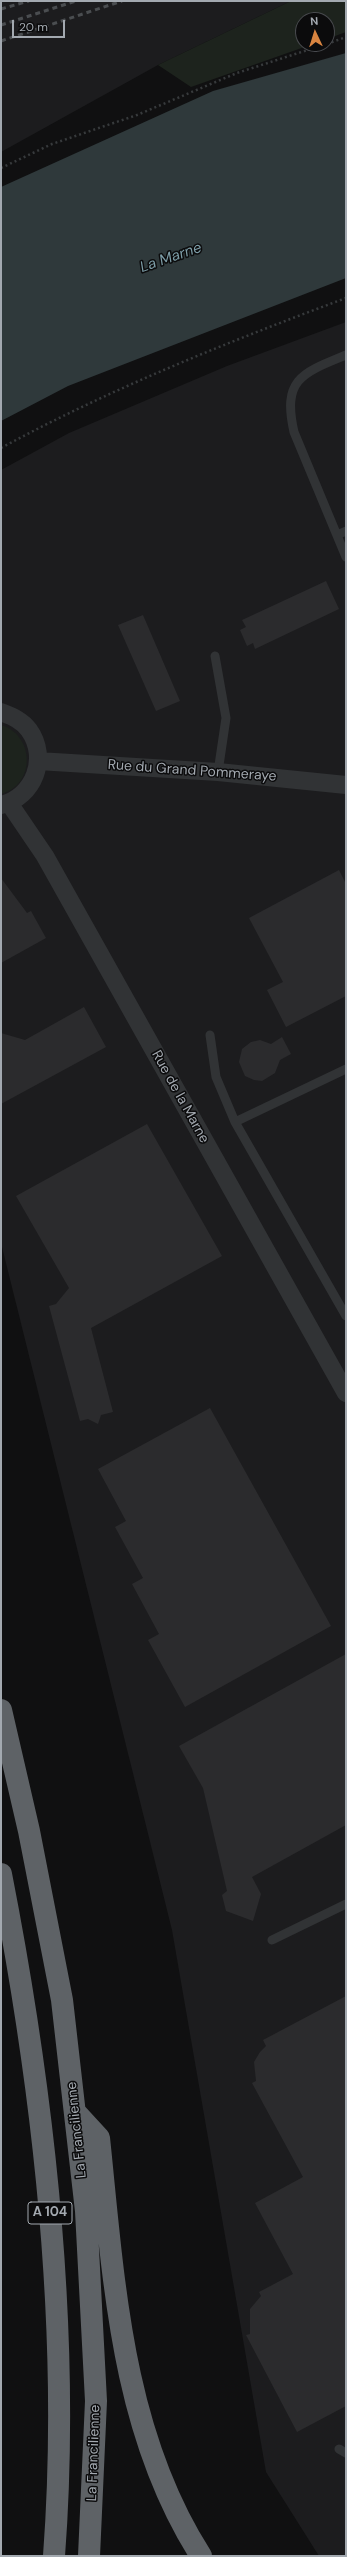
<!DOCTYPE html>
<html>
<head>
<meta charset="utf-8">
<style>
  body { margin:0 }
  #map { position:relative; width:347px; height:2557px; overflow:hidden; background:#101011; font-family:"DM Sans",sans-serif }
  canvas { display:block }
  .frame { position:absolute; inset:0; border:2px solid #a3a9b0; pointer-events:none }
  .north { position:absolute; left:295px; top:12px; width:40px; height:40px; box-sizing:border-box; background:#0b0b0c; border:1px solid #484a4e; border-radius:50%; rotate:356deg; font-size:11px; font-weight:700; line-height:16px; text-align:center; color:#a3a9b0 }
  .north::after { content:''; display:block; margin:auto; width:14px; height:18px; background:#d88440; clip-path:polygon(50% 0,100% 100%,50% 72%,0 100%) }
  .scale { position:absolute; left:12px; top:20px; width:53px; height:18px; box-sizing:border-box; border:2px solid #a3a9b0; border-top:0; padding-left:5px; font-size:12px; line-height:14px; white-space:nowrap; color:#a3a9b0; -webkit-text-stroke:3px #0b0b0c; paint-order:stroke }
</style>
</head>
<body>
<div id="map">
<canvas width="347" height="2557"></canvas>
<div class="frame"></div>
<div class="north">N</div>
<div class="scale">20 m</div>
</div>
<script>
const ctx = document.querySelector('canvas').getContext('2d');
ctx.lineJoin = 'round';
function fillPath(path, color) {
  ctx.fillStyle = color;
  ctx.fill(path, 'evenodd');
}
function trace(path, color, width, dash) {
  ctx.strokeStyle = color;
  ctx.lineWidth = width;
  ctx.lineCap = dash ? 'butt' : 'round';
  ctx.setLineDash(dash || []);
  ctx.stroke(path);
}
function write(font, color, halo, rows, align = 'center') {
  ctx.font = font + ' "DM Sans",sans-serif';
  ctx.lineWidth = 3;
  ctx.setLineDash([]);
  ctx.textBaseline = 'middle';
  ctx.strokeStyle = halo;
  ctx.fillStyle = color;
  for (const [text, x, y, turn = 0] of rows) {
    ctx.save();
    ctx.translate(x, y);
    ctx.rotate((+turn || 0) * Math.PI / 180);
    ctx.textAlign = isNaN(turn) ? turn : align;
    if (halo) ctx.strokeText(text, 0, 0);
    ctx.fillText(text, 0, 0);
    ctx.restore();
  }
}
fillPath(new Path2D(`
  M1,1H291L158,65L1,152Z
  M346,322V2556H319L266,2472L172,1930L1,1243V470L69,433L227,366Z`), '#1c1c1e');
fillPath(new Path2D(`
  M291,1H346V32L327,39V20H303V44H313L191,87L158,65Z
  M1,725C35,735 36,785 1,794Z`), '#1d231d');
fillPath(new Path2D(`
  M346,53V278L68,386L1,421V187L213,91Z`), '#2f393b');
fillPath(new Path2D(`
  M326,581L339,609L255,649L253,643L247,646L240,630L246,627L242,620Z
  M143,615L180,701L156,711L118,625Z
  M339,870L346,884V996L286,1027L267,990L283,982L249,918Z
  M1,878L27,913L31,911L46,938L1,963Z
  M84,1007L106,1047L1,1104V1033L25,1040Z
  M282,1037L291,1054L280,1060L275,1073L262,1081L254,1080L245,1076L239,1062L242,1049L251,1042L260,1040L271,1044Z
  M147,1124L222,1256L91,1328L113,1412L101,1415L98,1424L88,1419L80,1421L49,1306L56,1304L69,1288L16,1196Z
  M210,1408L331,1626L185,1707L148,1640L159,1634L132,1584L143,1578L115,1527L126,1521L98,1469Z
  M346,1654V1825L252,1877L261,1894L253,1921L226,1911L222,1895L227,1891L203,1788L179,1746Z
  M346,1996V2406L297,2432L246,2335L250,2334V2309L261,2296L259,2292L293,2274L255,2203L303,2177L252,2083L256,2081L254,2062L260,2052L266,2046L263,2040Z`), '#2b2b2d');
trace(new Path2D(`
  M327,44L346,37
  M1,168L52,144L137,115L237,73L326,44
  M1,448C112,388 228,342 346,298`), '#373a3c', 2.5, [2, 3]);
trace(new Path2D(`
  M346,355C302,373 282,379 294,432L346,557
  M337,535L346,531
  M215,656L226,718L218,772
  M210,1035L216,1077L235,1122L346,1316
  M235,1122L346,1069
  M272,1940L346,1904
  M339,2449L346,2453`), '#313335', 9);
trace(new Path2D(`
  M1,712C11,716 22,720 29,730C49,758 34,797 1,805
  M38,761L218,772L346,785
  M9,803L45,856L346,1393`), '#313335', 18);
trace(new Path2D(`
  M1,1710L29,1831L62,2000L86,2211L96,2401L89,2556
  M1,1874C44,2094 71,2331 54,2556
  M76,2113L99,2138C114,2281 121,2431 201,2556`), '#5e6266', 22);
trace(new Path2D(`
  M1,9L29,1
  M1,25L76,1
  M1,41L122,1`), '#4a4d50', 3, [5, 4]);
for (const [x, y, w] of [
  [50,2213,44]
]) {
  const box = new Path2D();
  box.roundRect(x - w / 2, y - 11, w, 22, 3);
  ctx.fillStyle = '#0b0b0c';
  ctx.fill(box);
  trace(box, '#a3a9b0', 1);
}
write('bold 13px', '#a3a9b0', null, [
  ["A 104",50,2213]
]);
write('14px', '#a3a9b0', '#0b0b0c', [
  ["Rue du Grand Pommeraye",192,771,4],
  ["Rue de la Marne",180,1097,61],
  ["La Francilienne",77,2130,-96],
  ["La Francilienne",94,2453,-88]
]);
write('italic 15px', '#7d9da7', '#0b0b0c', [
  ["La Marne",171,258,-19]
]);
</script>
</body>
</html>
